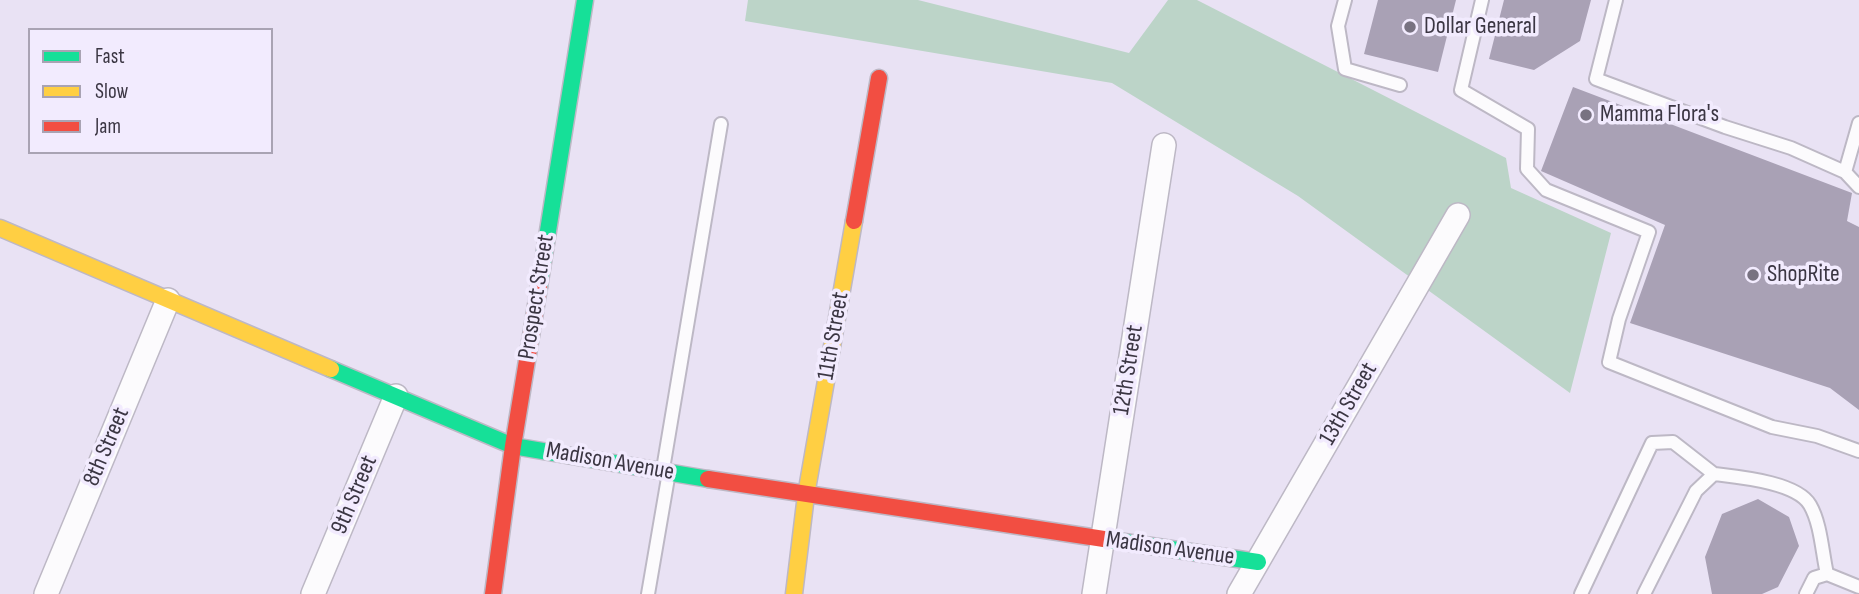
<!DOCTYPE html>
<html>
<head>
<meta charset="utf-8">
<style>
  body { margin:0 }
  #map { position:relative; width:1859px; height:594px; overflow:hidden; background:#e9e2f4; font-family:"Sofia Sans Condensed",sans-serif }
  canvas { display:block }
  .legend { position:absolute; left:28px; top:28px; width:245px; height:126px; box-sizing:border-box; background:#f2ebfe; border:2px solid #a9a3b3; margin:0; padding:9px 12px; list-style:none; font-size:21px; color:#3b3643 }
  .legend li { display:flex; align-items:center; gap:14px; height:35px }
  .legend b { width:35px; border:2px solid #a9a3b3 }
</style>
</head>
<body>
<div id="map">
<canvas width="1859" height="594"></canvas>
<ul class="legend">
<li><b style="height:9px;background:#16e098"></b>Fast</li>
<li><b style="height:9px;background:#ffcf43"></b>Slow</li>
<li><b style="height:9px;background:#f24e42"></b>Jam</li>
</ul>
</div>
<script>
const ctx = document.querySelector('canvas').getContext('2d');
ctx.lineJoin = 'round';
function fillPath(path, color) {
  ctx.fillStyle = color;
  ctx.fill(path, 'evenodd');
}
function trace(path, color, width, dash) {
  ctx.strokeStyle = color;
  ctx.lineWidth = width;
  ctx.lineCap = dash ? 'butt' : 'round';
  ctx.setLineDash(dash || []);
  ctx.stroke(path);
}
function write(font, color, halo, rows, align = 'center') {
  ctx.font = font + ' "Sofia Sans Condensed",sans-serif';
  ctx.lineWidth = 7;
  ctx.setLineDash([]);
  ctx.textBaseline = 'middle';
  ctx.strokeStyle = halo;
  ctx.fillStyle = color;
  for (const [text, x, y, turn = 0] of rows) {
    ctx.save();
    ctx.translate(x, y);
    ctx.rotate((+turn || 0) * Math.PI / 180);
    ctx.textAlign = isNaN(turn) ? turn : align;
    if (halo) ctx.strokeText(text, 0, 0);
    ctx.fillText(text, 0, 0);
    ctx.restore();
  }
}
fillPath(new Path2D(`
  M748,0H918L1129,53L1168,0H1197L1506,158L1511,188L1611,233L1570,393L1298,196L1112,83L745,21Z`), '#bcd4c8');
fillPath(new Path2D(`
  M1378,0H1456L1438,72L1364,54Z
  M1504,0H1591L1580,41L1534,70L1489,59Z
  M1573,87L1852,193L1847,221L1859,227V410L1830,388L1630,323L1665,225L1541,171Z
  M1758,499L1789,517L1799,546L1778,587L1762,594H1712L1705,557L1722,514Z`), '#a9a1b5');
const lane = new Path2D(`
  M1345,0L1338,26L1345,69L1400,85
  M1482,0L1461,90L1528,129L1527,169L1546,190L1649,232L1619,319L1609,362L1772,427L1817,436L1859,451
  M1616,0L1596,79L1725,127L1791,148L1845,172L1859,187
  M1845,172L1859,123
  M663,469L721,124
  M648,594L669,472
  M1581,594L1652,443L1673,442L1714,474
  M1644,594L1696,491L1714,474C1738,477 1797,482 1810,505C1821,524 1822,552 1827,574
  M1806,594L1814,578L1827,574L1859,587`);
const street = new Path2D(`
  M46,594L168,300
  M313,594L396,396
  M1094,594L1164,145
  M1239,594L1458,215`);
const fast = new Path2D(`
  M539,287L585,0
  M331,369L513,446L708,479
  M1104,539L1258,562`);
const slow = new Path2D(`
  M0,228L331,369
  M794,594L806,495L854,221`);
const jam = new Path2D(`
  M854,221L879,78
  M708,479L1104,539
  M493,594L513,446L539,287`);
trace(lane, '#bdb8c5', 16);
trace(street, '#bdb8c5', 26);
trace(fast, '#bdb8c5', 19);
trace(slow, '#bdb8c5', 19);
trace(jam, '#bdb8c5', 19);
trace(lane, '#fcfbfd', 12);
trace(street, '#fcfbfd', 23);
trace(fast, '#16e098', 16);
trace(slow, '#ffcf43', 16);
trace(jam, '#f24e42', 16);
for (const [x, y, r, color] of [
  [1410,27,7,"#787281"],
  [1586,115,7,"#787281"],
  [1753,275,7,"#787281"]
]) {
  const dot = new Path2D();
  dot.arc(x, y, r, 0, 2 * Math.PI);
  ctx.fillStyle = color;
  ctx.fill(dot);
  trace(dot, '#f2ebfe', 2.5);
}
write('24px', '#3b3643', '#f2ebfe', [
  ["Dollar General",1424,27],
  ["Mamma Flora's",1600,115],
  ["ShopRite",1767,275]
], 'left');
write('24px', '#3b3643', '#f2ebfe', [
  ["Prospect Street",537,297,-81],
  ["11th Street",834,336,-80],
  ["12th Street",1129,370,-81],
  ["13th Street",1349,404,-60],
  ["8th Street",107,447,-67],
  ["Madison Avenue",610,462,10],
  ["9th Street",355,495,-67],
  ["Madison Avenue",1170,549,8]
]);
</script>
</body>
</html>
